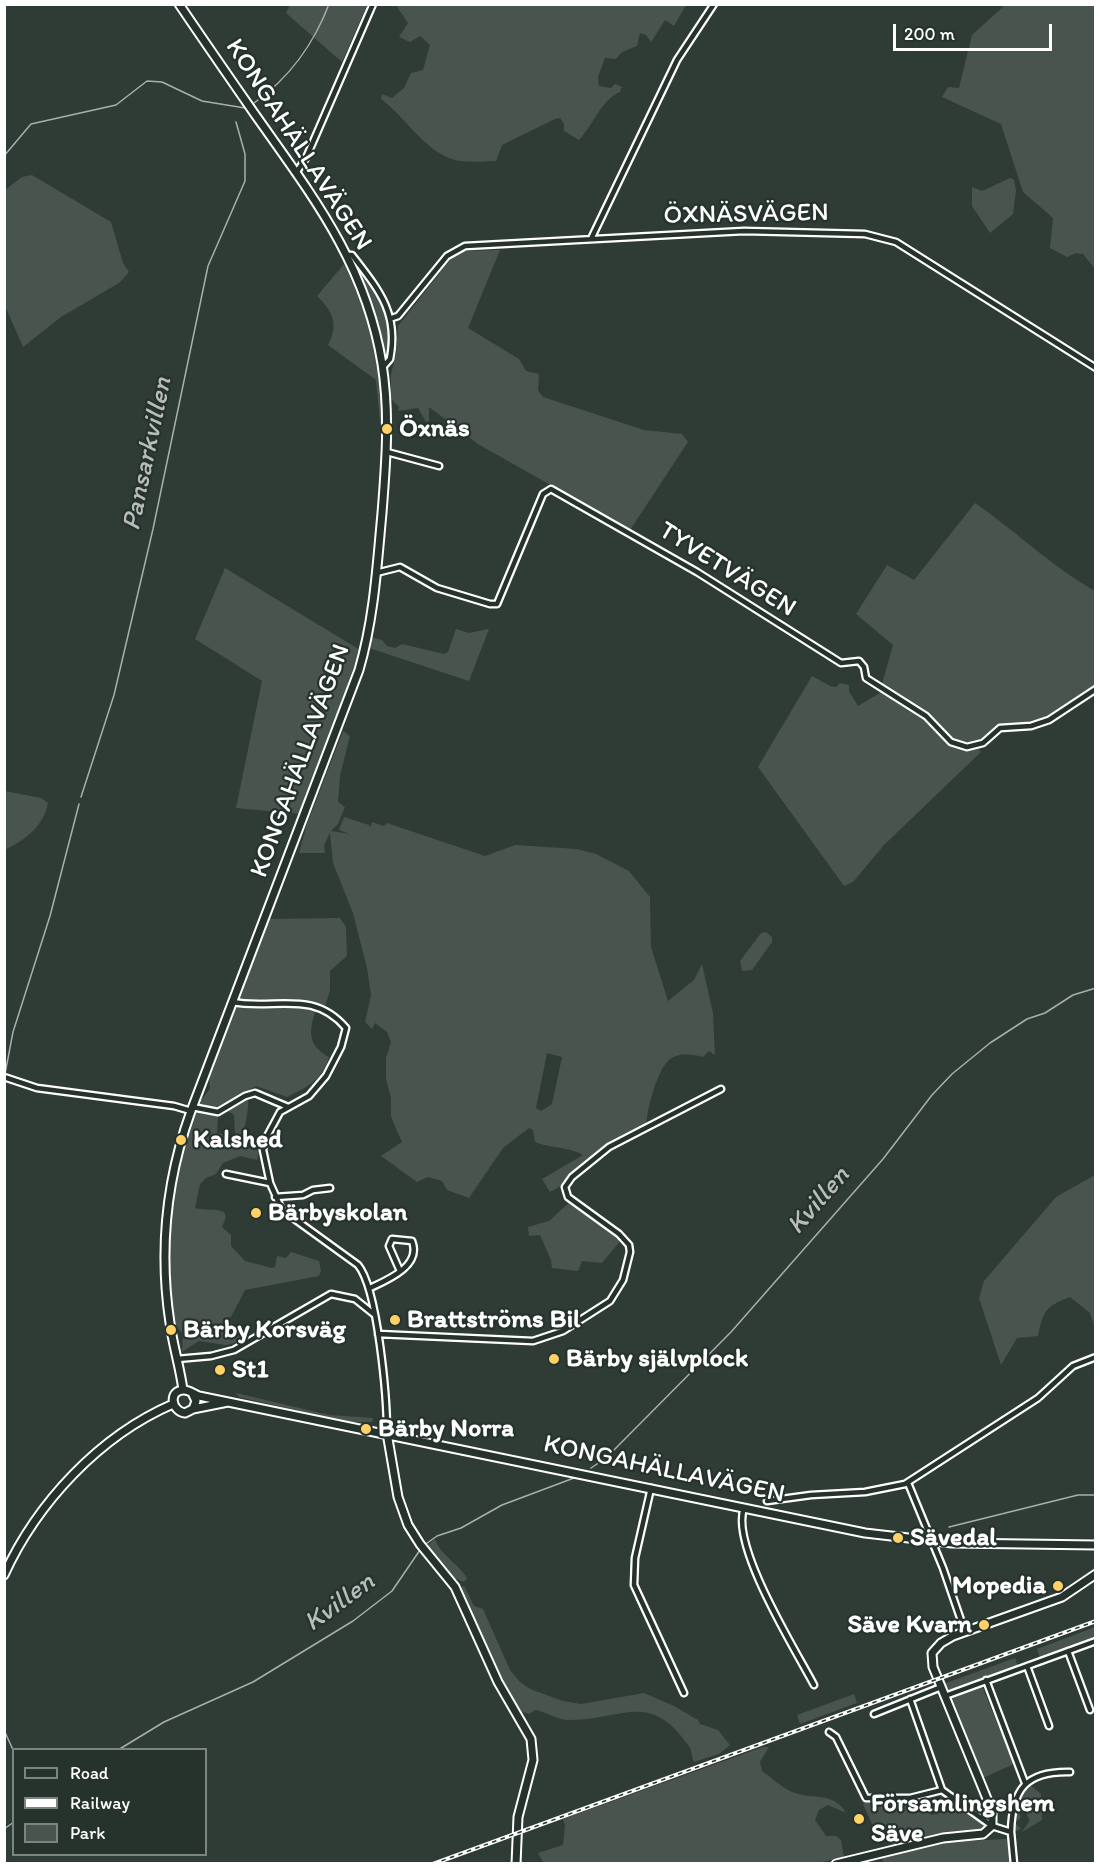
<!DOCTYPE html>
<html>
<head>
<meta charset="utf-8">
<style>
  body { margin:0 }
  #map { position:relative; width:1100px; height:1868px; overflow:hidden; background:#2f3b35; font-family:Itim,sans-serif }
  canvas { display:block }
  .frame { position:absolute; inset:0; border:6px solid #fff; pointer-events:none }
  .legend { position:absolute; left:12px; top:1748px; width:195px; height:108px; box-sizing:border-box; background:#26332d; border:2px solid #7d8581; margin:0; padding:8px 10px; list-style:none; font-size:18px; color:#fff }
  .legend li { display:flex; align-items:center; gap:12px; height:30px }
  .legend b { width:30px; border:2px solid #7d8581 }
  .scale { position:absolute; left:893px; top:24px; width:159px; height:27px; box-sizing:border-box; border:3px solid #fff; border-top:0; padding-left:8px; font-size:18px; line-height:21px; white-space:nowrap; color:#fff; -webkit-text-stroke:4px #26332d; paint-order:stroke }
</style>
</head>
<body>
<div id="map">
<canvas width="1100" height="1868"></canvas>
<div class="frame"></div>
<ul class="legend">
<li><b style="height:8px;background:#26332d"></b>Road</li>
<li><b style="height:8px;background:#fff"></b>Railway</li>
<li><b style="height:16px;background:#4a544f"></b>Park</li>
</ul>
<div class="scale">200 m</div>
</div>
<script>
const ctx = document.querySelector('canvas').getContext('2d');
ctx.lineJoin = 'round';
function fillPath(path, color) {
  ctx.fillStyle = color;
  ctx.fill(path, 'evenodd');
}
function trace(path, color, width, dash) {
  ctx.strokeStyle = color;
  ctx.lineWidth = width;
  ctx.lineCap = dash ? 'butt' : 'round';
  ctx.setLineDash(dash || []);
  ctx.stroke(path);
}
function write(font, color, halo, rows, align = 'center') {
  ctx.font = font + ' Itim,sans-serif';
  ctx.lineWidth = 4.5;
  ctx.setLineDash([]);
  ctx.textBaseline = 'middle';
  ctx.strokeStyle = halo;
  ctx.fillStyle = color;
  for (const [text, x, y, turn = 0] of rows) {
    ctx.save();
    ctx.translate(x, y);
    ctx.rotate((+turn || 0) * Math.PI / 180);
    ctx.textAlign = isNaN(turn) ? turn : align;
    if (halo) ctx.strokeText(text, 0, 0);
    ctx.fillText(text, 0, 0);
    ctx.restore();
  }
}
fillPath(new Path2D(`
  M1006,4L1095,5V269L1083,254L1076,253L1067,257L1050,248L1053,218L1023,192L1001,124L942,97L948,87L959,88L972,35Z
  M290,5H367L342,62L286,13Z
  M396,5H686L674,26L665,20L651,42L646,35L640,33L637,46L622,52L616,59L605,58L598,77L599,86L611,88L615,84L622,87L620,92C602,99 593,125 579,140L564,131V124L560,118L555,119L502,145L496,161C481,161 462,164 449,158C422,147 404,116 381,99L382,94L392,98L404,88L411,73L423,70L430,45L420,36L410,42L399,37L408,23Z
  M32,175L111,222L123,263L129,272L119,283L61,317L23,347L5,306V190L22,177Z
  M1010,178L1014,180L1016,190L1013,214L990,233L972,206V187L982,191Z
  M500,250L468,328L519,359L526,371L539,374L538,390L543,397L644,430L682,434L688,442L630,530L478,444L429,407V421L426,422L418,408L398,411L399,407L391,399V374L396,355L398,326L453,256L463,251Z
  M357,263C381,297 395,316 388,359L385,360L375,314Z
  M344,264C366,311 392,380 381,432L376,380L328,345C339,324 333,312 317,296Z
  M975,503C1016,531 1052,567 1095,591V687L1056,715L1030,724L998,726L979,742L968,744L955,741L926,713L882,684L893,645L856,614L887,565L914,580Z
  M225,568L360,650L301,814L236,808L262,681L195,639Z
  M456,629L469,633L489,629L469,681L369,648L371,637L382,640L387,646L395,648L402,644L444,654L448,652Z
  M812,676L830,686L836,687L840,683L849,685V691L858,706L883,691L916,712L951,746L966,750L979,749L981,752L884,845L853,882L844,886L758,767Z
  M343,731L350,736L340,776L338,802L345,807L338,824L331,831L350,834L339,830L344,817L369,825L370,828L372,822L384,826L387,823L485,856L515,845L577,849L596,854L629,871L650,897L651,947L668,1001L694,980L702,964L713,1013L715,1055L709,1051L703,1057C692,1054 676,1052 667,1062C656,1074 647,1110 646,1126C628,1131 607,1144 593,1156C578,1168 567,1184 550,1192L542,1179L583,1155C567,1146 552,1149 535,1142L533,1130L529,1128L503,1148L469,1198L447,1190L442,1181L428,1177L417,1182L381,1156L402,1142L391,1117V1098L386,1079V1058L391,1042L387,1032L375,1023L372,1029L365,1022L371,995L367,968L353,913L333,863L330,833L324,845L325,853H299L307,824ZM547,1053L562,1057L552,1104L541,1111L536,1108Z
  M5,791L41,798L48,803C44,826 25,840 5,850Z
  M340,918L346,927L347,956L330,971V990L325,1007L311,1001L237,999L269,919Z
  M766,932L772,937V942L752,970L742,971L740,961L761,933Z
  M235,1005H309L317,1007C309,1029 306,1045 329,1057C321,1082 308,1086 287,1097L256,1086L247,1091C251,1111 244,1127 239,1146L259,1151L257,1160L240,1156L223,1163L216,1174L206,1178L200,1184L195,1208C205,1211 214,1208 224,1212L226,1217L222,1227L231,1235V1246L245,1261L272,1268L275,1267L277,1256L286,1258L291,1252L319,1261L321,1271L319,1276L245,1290L231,1317L228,1318L246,1340L226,1345L199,1341L182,1352L183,1334L174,1324L171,1310L167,1239L176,1168L194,1112L218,1116L217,1135L220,1133L232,1138L235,1134L234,1115L226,1110L216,1109L217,1106L214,1110L199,1108L197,1105L210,1089L209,1075Z
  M1095,1175V1328L1090,1313L1070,1297C1046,1306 1043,1311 1038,1336L1017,1338L1001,1365L979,1298L984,1281L1056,1197Z
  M570,1202L622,1239L602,1263L582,1261L578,1271L552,1268L551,1260L540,1235L529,1236L528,1227L549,1221Z
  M236,1393L329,1415L373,1418L372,1422H346L239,1397Z
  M435,1539C441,1556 458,1563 467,1578L464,1582L452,1577L426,1547Z
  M464,1586L474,1606L483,1609L510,1670L519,1681L530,1689L563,1701L581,1704L644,1693L674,1706L698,1720L700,1724L718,1730L730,1745L719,1754L694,1762C691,1756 693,1750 688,1745C649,1690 623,1720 570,1720C556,1720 548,1712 535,1710L529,1714L520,1711L504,1686L460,1588Z
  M1095,1627V1638L1040,1658L1037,1649Z
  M1015,1658L1018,1666L950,1690L943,1684Z
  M982,1686L1014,1764L983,1778L951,1699Z
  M854,1694L857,1703L800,1724L797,1715Z
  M763,1747H769L760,1762L762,1771C771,1777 780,1786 790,1791C810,1801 833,1790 846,1813L828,1805L819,1810L815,1820L826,1836H836L841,1840L844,1857L813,1864H544L538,1853L563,1845L565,1825L563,1819Z
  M1028,1783L1041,1794L1042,1820L1022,1832L1030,1820L1025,1812L1019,1813L1021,1817L1015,1823L1021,1829L1016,1831C1007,1816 1020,1796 1028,1783Z
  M942,1792L986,1824L980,1830L948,1832L893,1845L873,1826L863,1804L865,1802L912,1801L935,1793L936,1797L927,1799L931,1815L944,1812L940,1793Z
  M1006,1839L1011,1841L1010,1863H884L881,1857L945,1842Z`), '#4a544f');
trace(new Path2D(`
  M254,103C288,79 314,44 329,4
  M4,156L31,124L116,105L147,81L162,82L202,101L245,108
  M81,797L114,695L153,529L208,266L245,181V154L236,122
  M5,1074L13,1032L50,916L79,804
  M591,1468L606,1458L731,1332L883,1159L932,1095L952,1074L990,1043L1027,1019L1045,1013L1073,995L1096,988
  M949,1527L1078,1495H1096
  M423,1546L437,1536L461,1528L502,1505L574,1478
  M4,1730L14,1752
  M118,1750L164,1722L253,1682L353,1621L392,1591L420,1550
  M4,1829L14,1822`), '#a9afac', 1.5);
const street = new Path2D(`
  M296,173L306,158L373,4
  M591,239L677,60L714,4
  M349,255H352C379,290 399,313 390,359L383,367
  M392,318L398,316L447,256L465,246L744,231L865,234L896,242L1096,368
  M387,452L439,466
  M376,573L400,567L437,588L490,604H497L543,494L551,489L697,572L841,663L859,661L864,667L866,678L926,716L951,742L967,747L983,743L1000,728L1031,726L1049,720L1096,689
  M232,1002C275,1010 313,989 346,1028L341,1047L326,1076L309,1096L280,1112L265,1140L263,1150L270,1183L282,1210L358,1265C378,1289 387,1399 387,1433
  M4,1077L37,1088L174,1106L191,1111
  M192,1107L218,1112L245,1096L255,1093L288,1107
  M226,1174L270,1183
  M275,1197L303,1195L313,1190L330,1188
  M370,1288C387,1280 422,1266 412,1241L392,1239L389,1246L400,1271
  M378,1334L533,1341L563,1331L610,1301L623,1280L630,1252L629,1245L619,1234L568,1197L565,1187L572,1177L609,1147L721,1089
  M177,1359L211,1356L234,1350L331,1294L355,1299L375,1315
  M908,1483L943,1568L965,1632
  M651,1488L635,1558L634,1585L684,1693
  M767,1501L811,1495L865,1492L905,1484L1038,1398L1073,1366L1096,1357
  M744,1508C730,1545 795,1649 814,1685
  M1068,1651L1090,1710
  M1027,1666L1049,1726
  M986,1680L1025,1783
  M945,1696L1096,1641
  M910,1699L942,1790L992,1826L1011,1832L1014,1864
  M874,1714L941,1687
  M829,1732L836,1737L866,1798H910L942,1790
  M1011,1832C1012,1789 1026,1771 1070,1772`);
const secondary = new Path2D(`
  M179,4C204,41 229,77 254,113C311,194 366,263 382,364C390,414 386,463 382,513C377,566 374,619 359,670L191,1111C166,1180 159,1251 170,1323C173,1346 180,1367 183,1390
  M192,1393L196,1401L193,1409L185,1413C171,1411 168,1390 184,1390C189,1390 194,1394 199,1396L865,1533L952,1543L1096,1545
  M193,1409L228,1402
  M387,1433L398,1497L408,1525L420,1544L455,1587L498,1682L531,1739L533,1760L518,1817L516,1864
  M4,1575C37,1503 99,1436 173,1404
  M836,1864L943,1838L983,1834L992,1826V1811L933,1667L932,1653L941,1643L953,1636L1062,1597L1096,1574`);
trace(street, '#fff', 9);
trace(secondary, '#fff', 11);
trace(street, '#26332d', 4.5);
trace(secondary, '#26332d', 7);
const rail = new Path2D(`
  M433,1864L1096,1621`);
trace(rail, '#fff', 4);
trace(rail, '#26332d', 1.5, [4.5]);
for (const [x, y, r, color] of [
  [387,429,6,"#ffd166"],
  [181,1140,6,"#ffd166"],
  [256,1213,6,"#ffd166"],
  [395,1320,6,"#ffd166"],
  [171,1330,6,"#ffd166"],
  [554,1359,6,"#ffd166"],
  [220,1370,6,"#ffd166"],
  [366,1429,6,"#ffd166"],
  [898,1538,6,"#ffd166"],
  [1058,1586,6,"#ffd166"],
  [984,1625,6,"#ffd166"],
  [859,1819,6,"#ffd166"]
]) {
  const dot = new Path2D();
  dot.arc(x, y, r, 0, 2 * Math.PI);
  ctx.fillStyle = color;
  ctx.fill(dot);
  trace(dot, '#26332d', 2);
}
write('26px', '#fff', '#26332d', [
  ["KONGAHÄLLAVÄGEN",298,145,57],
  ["ÖXNÄSVÄGEN",746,215,-1],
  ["TYVETVÄGEN",727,570,32],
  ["KONGAHÄLLAVÄGEN",301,761,-70],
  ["KONGAHÄLLAVÄGEN",664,1470,12]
]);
write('bold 26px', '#fff', '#26332d', [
  ["Öxnäs",399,429],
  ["Kalshed",193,1140],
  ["Bärbyskolan",268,1213],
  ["Brattströms Bil",407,1320],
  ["Bärby Korsväg",183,1330],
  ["Bärby självplock",566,1359],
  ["St1",232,1370],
  ["Bärby Norra",378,1429],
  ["Sävedal",910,1538],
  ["Mopedia",1046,1586,"right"],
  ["Säve Kvarn",972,1625,"right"],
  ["Församlingshem",871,1804],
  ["Säve",871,1834]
], 'left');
write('italic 27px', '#b8bcba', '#26332d', [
  ["Pansarkvillen",148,454,-78],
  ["Kvillen",819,1201,-49],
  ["Kvillen",340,1603,-36]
]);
</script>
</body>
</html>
